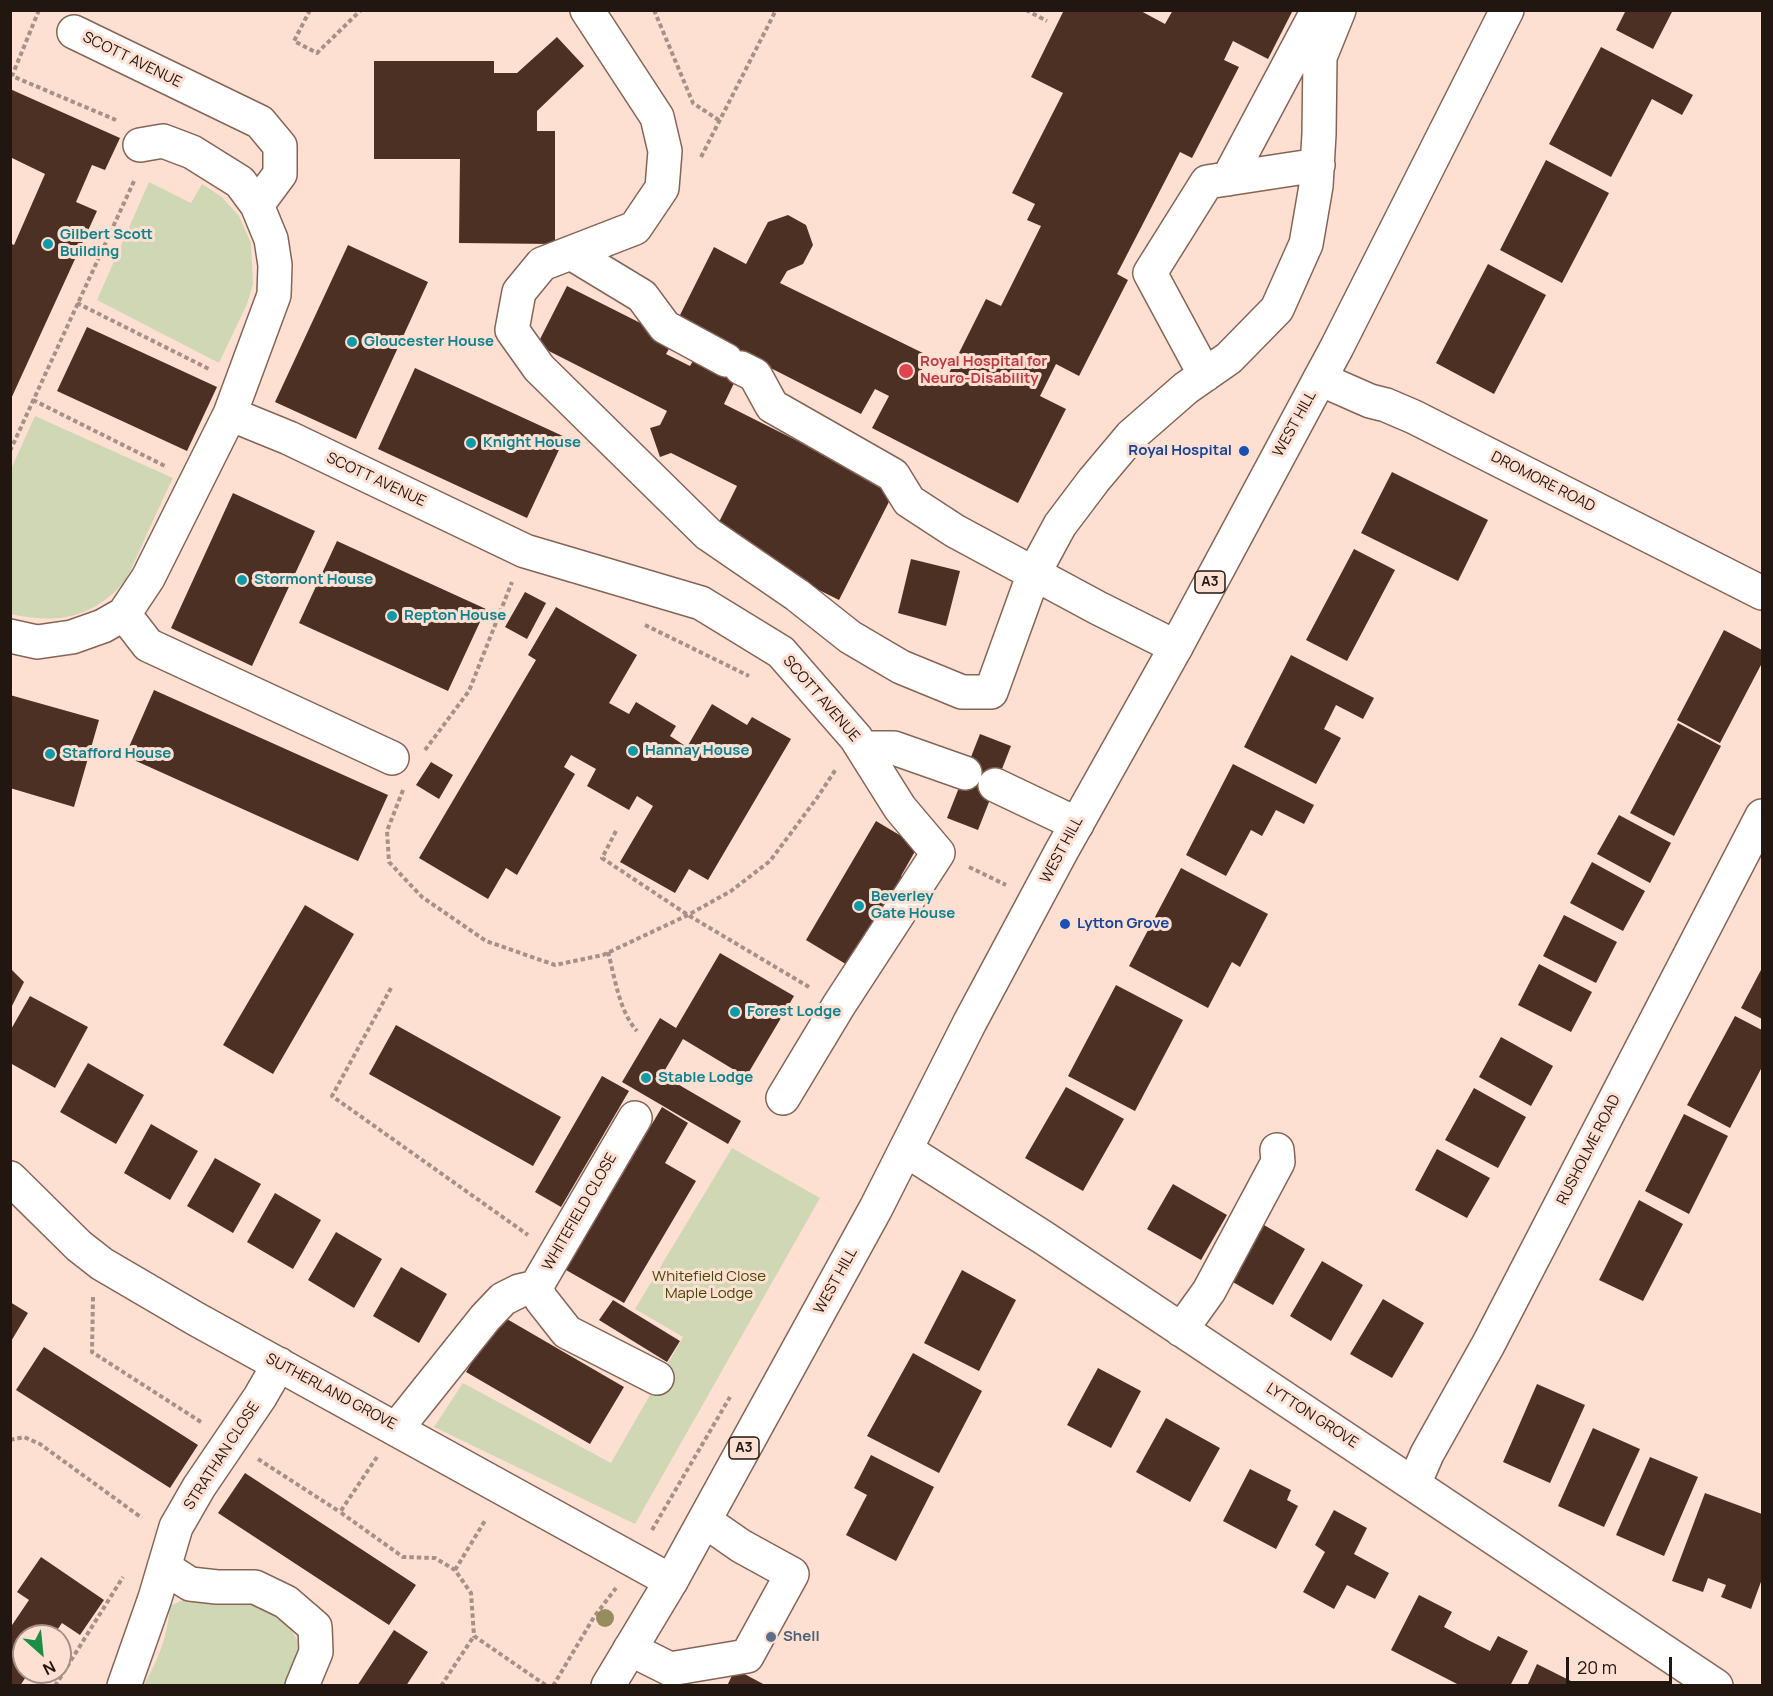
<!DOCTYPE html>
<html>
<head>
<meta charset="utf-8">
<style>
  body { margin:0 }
  #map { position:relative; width:1773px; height:1696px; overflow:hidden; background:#fee0d3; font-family:Manrope,sans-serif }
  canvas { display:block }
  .frame { position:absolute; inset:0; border:12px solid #221610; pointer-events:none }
  .north { position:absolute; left:12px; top:1624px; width:60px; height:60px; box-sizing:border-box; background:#fee0d3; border:2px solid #a68f85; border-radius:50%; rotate:153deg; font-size:16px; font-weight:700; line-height:24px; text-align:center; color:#221610 }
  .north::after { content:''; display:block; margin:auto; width:21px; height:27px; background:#1b8d46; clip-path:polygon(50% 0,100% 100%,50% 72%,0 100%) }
  .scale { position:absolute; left:1566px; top:1657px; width:106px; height:27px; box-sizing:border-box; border:3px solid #221610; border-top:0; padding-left:8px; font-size:18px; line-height:21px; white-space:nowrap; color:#221610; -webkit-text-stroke:4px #fee0d3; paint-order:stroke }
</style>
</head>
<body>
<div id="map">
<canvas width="1773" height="1696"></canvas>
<div class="frame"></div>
<div class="north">N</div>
<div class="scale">20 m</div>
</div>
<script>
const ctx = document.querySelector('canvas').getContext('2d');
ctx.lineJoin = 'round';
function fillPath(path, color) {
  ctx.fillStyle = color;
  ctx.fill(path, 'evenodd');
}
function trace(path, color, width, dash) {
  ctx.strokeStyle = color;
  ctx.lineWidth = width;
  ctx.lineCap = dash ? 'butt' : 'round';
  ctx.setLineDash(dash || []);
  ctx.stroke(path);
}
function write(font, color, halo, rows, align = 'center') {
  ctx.font = font + ' Manrope,sans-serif';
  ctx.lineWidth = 6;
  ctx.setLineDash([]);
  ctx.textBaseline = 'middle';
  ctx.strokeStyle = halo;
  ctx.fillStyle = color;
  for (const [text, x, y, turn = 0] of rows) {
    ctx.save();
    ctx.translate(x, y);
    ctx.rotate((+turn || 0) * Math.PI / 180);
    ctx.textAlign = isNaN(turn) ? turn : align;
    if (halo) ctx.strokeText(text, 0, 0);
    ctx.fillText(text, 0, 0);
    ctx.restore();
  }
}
fillPath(new Path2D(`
  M149,182L191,203L202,184L222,197L239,216L251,243L253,284L247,304L219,363L97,300Z
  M35,416L173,478C161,503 149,529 138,554C133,563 130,575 123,583C92,619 55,624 11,614V469Z
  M732,1148L820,1198L635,1524L434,1427L463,1383L611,1463L683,1337L635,1309Z
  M183,1600H209L225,1605L240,1602L265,1608L286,1621L301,1646L291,1685L143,1686C158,1661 168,1635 170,1606Z`), '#d0d7b4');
fillPath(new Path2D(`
  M1064,10H1139L1165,24L1173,10H1293L1268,59L1233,41L1224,60L1239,67L1192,158L1180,152L1117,274L1128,280L1079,376L1056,364L1040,396L1066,409L1018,503L872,428L889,396L875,389L861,414L747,356L724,404L895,490L839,600L735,548L741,535L718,524L737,486L671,453L660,457L650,428L660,425L667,411L537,345L567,286L674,340L666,354L690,366L694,359L678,319L714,247L746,264L768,222L788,215L806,225L813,245L803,264L787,271L780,283L929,356L919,375L942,387L986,299L1001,306L1041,226L1027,220L1035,204L1012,193L1063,93L1031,77Z
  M1626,10H1673L1653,49L1616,30Z
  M557,37L584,66L537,111V131H555V244L459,243L460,159H374V61H494V73H517Z
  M1601,47L1693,95L1682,115L1652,99L1611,177L1549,144Z
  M10,89L120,138L105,170L92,165L76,202L97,211L10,401V243L14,245L45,174L10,157Z
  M1546,160L1609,193L1562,283L1500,250Z
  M348,245L428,282L356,439L275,402Z
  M1488,264L1546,295L1494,394L1436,363Z
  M87,327L217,387L187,451L57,391Z
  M415,368L565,437L527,518L378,449Z
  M1392,472L1488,520L1458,581L1361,533Z
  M233,493L315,531L252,666L171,628Z
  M337,541L486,609L448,691L299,623Z
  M1354,549L1395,570L1347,661L1306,640Z
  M911,559L960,571L946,626L898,613Z
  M525,592L546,603L527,639L505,627Z
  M556,607L637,655L609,703L629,714L636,702L676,726L670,736L687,747L712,704L747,725L752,717L791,739L708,880L689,869L675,893L620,862L653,806L637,796L629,810L587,786L596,769L571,755L564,767L575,774L517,875L506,868L488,899L419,858L536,660L528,655Z
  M1724,630L1762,650V663L1720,743L1677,720Z
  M1291,655L1374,698L1363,719L1336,705L1324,729L1341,738L1316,784L1244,747Z
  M154,690L388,795L358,861L125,756Z
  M10,695L99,720L74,807L10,788Z
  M1678,723L1721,746L1674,836L1630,813Z
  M980,734L1011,746L978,830L947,818Z
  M431,762L453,775L439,799L416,785Z
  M1233,764L1314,805L1304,824L1276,810L1262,836L1251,830L1226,876L1186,855Z
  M1619,815L1671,843L1650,883L1597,854Z
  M876,821L918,846L901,876L908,880L849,966L806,940Z
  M1592,862L1645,891L1623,931L1570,903Z
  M1181,868L1268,914L1240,967L1232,962L1208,1008L1129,966Z
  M305,905L354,934L273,1074L223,1045Z
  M1564,915L1617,942L1596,983L1543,956Z
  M720,953L794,996L746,1077L683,1039L662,1075L741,1121L728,1144L622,1082L660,1018L676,1028Z
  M1539,964L1592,992L1571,1032L1518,1005Z
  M10,968L24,982L10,1010Z
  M1762,968V1019L1741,1008Z
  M1116,985L1183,1020L1135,1111L1068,1076Z
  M30,996L88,1027L55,1088L10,1063V1031Z
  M1735,1016L1762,1030V1067L1730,1128L1687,1105Z
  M396,1025L561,1117L533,1166L369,1074Z
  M1501,1037L1553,1066L1531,1106L1479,1077Z
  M88,1063L144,1095L116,1144L60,1112Z
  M602,1076L629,1091L561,1207L535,1192Z
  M1066,1087L1124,1119L1083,1191L1025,1158Z
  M1474,1088L1526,1117L1498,1168L1445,1140Z
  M662,1107L688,1123L665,1163L696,1181L624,1303L566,1270Z
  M1684,1114L1728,1136L1689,1214L1645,1191Z
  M151,1124L198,1151L170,1200L124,1173Z
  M1437,1149L1490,1178L1467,1218L1415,1190Z
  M215,1158L261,1184L233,1233L187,1206Z
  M1173,1184L1227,1215L1201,1260L1147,1229Z
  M275,1193L321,1220L293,1269L247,1242Z
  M1639,1200L1683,1224L1643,1301L1599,1280Z
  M1264,1225L1305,1249L1273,1305L1231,1281Z
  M336,1232L382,1259L354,1308L308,1280Z
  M1322,1261L1363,1285L1331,1341L1290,1316Z
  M401,1267L447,1294L419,1343L373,1316Z
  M962,1270L1016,1300L979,1371L924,1343Z
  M1383,1299L1424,1323L1392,1378L1350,1354Z
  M613,1300L680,1341L667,1362L599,1320Z
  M10,1302L28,1313L10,1343Z
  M500,1315L624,1387L590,1444L466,1372Z
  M44,1347L198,1445L170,1488L16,1390Z
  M913,1353L982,1391L939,1473L867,1436Z
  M1098,1368L1141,1391L1111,1448L1067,1425Z
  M1537,1384L1585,1405L1550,1483L1503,1462Z
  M1166,1418L1220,1448L1190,1502L1136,1472Z
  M1593,1428L1640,1449L1604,1527L1558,1506Z
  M871,1455L934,1487L896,1561L846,1535L867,1495L854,1488Z
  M1650,1457L1698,1477L1664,1556L1616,1535Z
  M1250,1469L1291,1490L1287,1500L1298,1506L1276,1549L1223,1521Z
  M245,1473L416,1585L389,1625L218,1513Z
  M1705,1493L1762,1514V1579L1751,1609L1721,1597L1726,1585L1708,1578L1703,1592L1672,1581Z
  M1334,1510L1367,1528L1354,1554L1389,1573L1375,1599L1347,1585L1334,1609L1303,1592L1325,1552L1315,1545Z
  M41,1557L104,1600L80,1635L62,1623L53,1636H24V1672H29L20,1686H10V1628L29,1600L17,1592Z
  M1419,1595L1452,1612L1444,1627L1468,1640L1490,1651L1498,1636L1528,1651L1510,1686H1461L1391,1650Z
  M394,1630L428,1652L406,1686H357Z
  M1537,1664L1581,1686H1527Z
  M735,1669L767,1686H727Z`), '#4d3024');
const minor = new Path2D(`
  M587,10L657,117L665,151L662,188L635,228L542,264L519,292L512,330L539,368L708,534L797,595L850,637L901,667L962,692H991L1034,573L1060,525L1094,480L1131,436L1186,388L1229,358L1277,309L1306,244L1316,186L1319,134L1320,57L1339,10
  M74,32L260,122L280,146V174L257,205
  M1228,179L1318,10
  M571,253L642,296L665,327L726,360
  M741,368L755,375L772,406L893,475L909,501L955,531L1098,608L1176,647
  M1205,375L1150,273L1207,182L1318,165
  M1320,379L1370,401L1386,405L1414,417L1762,593
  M230,414L289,438L525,551L701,603L781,652L856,738L900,808L938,853L839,1005L783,1098
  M124,614L148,645L392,758
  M10,636L37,642L72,637L103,626L124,614L148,578L230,414L274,295L275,265L271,239L257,205L240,182L192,152L163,141L140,145
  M864,748H894L965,773
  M995,785L1077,824
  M906,1150L1044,1238L1716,1686
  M10,1178L79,1246L102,1264L196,1319L671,1581
  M536,1287L541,1299L567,1332L657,1378
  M1181,1330L1209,1291L1278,1162L1277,1150
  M397,1428L485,1318L503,1299L519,1291L536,1287L635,1118
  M1414,1484L1427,1454L1488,1345L1762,816
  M164,1567L190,1584L217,1587H255L286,1602L315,1627L316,1652L302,1686
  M630,1649L670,1669L747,1656L792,1574L741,1546L705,1521
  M124,1686L155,1598L176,1527L199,1487L260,1397L279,1364`);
const highway = new Path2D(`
  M608,1686L671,1581L876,1208L970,1022L1061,852L1176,647L1337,347L1507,10`);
trace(minor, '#856456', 36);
trace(highway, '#856456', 36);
trace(new Path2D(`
  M39,10L12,76L116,120
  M310,10L294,41L317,53L361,10
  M654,10L693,103L720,121
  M1026,10L1047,21
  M701,157L776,10
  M77,303L211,370
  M33,400L167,467
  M10,451L135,179
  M645,625L749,676
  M425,750L469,691L512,582
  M403,790L387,831L389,862L422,897L486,941L555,965L603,955L688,915L731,891L770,861L817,798L836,769
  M616,831L602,858L688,915L809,987
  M969,867L1006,885
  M608,952C615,978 619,1011 637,1031
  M391,988L332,1096L528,1235
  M93,1297L92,1352L201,1422
  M10,1440L24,1437L40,1444L142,1518
  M377,1457L340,1512L403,1557L435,1558L455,1570L471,1593L474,1636L547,1686
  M258,1459L340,1512
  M652,1530L730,1397
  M455,1570L486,1519
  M55,1686L123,1577
  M441,1686L474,1636
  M553,1686L594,1617L616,1588`), '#a79086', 4, [4.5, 3]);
trace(minor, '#fff', 33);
trace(highway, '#fff', 33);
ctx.fillStyle = '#968d5f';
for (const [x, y] of [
  [605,1618]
]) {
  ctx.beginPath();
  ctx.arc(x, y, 9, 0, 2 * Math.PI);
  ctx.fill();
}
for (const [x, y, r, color] of [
  [48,244,6,"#0f9aa8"],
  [352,342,6,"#0f9aa8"],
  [906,371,8,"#e0444e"],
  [471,443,6,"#0f9aa8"],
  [1244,451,6,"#1a4fb4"],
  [242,580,6,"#0f9aa8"],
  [392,616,6,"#0f9aa8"],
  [633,751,6,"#0f9aa8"],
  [50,754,6,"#0f9aa8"],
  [859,906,6,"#0f9aa8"],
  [1065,924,6,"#1a4fb4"],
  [735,1012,6,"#0f9aa8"],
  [646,1078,6,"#0f9aa8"],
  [771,1637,6,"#5c6f8a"]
]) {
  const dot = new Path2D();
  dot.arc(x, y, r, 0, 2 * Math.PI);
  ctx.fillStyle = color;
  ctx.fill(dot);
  trace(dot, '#fee0d3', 2);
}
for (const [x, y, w] of [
  [1210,582,30],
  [744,1448,30]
]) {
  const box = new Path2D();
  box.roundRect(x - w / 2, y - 11, w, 22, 4.5);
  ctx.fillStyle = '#fee0d3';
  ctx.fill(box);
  trace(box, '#221610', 1.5);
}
write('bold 14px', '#221610', null, [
  ["A3",1210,582],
  ["A3",744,1448]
]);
write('15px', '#221610', '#fee0d3', [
  ["SCOTT AVENUE",132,60,26],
  ["WEST HILL",1295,424,-61],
  ["SCOTT AVENUE",376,480,25],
  ["DROMORE ROAD",1543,482,27],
  ["SCOTT AVENUE",821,699,49],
  ["WEST HILL",1062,850,-62],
  ["RUSHOLME ROAD",1589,1150,-63],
  ["WHITEFIELD CLOSE",580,1212,-60],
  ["WEST HILL",836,1281,-61],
  ["SUTHERLAND GROVE",331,1392,28],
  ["LYTTON GROVE",1312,1416,33],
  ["STRATHAN CLOSE",222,1456,-57]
]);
write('bold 15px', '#0d838f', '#fee0d3', [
  ["Gilbert Scott",60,235],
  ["Building",60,252],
  ["Gloucester House",364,342],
  ["Knight House",483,443],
  ["Stormont House",254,580],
  ["Repton House",404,616],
  ["Hannay House",645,751],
  ["Stafford House",62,754],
  ["Beverley",871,897],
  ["Gate House",871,914],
  ["Forest Lodge",747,1012],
  ["Stable Lodge",658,1078]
], 'left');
write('bold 15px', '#be3a42', '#fee0d3', [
  ["Royal Hospital for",920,362],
  ["Neuro-Disability",920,379]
], 'left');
write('bold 15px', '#164399', '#fee0d3', [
  ["Royal Hospital",1232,451],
  ["Lytton Grove",1077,924,"left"]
], 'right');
write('15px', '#414900', '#fee0d3', [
  ["Whitefield Close",709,1277],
  ["Maple Lodge",709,1294]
]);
write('bold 15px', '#4e5e75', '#fee0d3', [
  ["Shell",783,1637]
], 'left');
</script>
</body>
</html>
